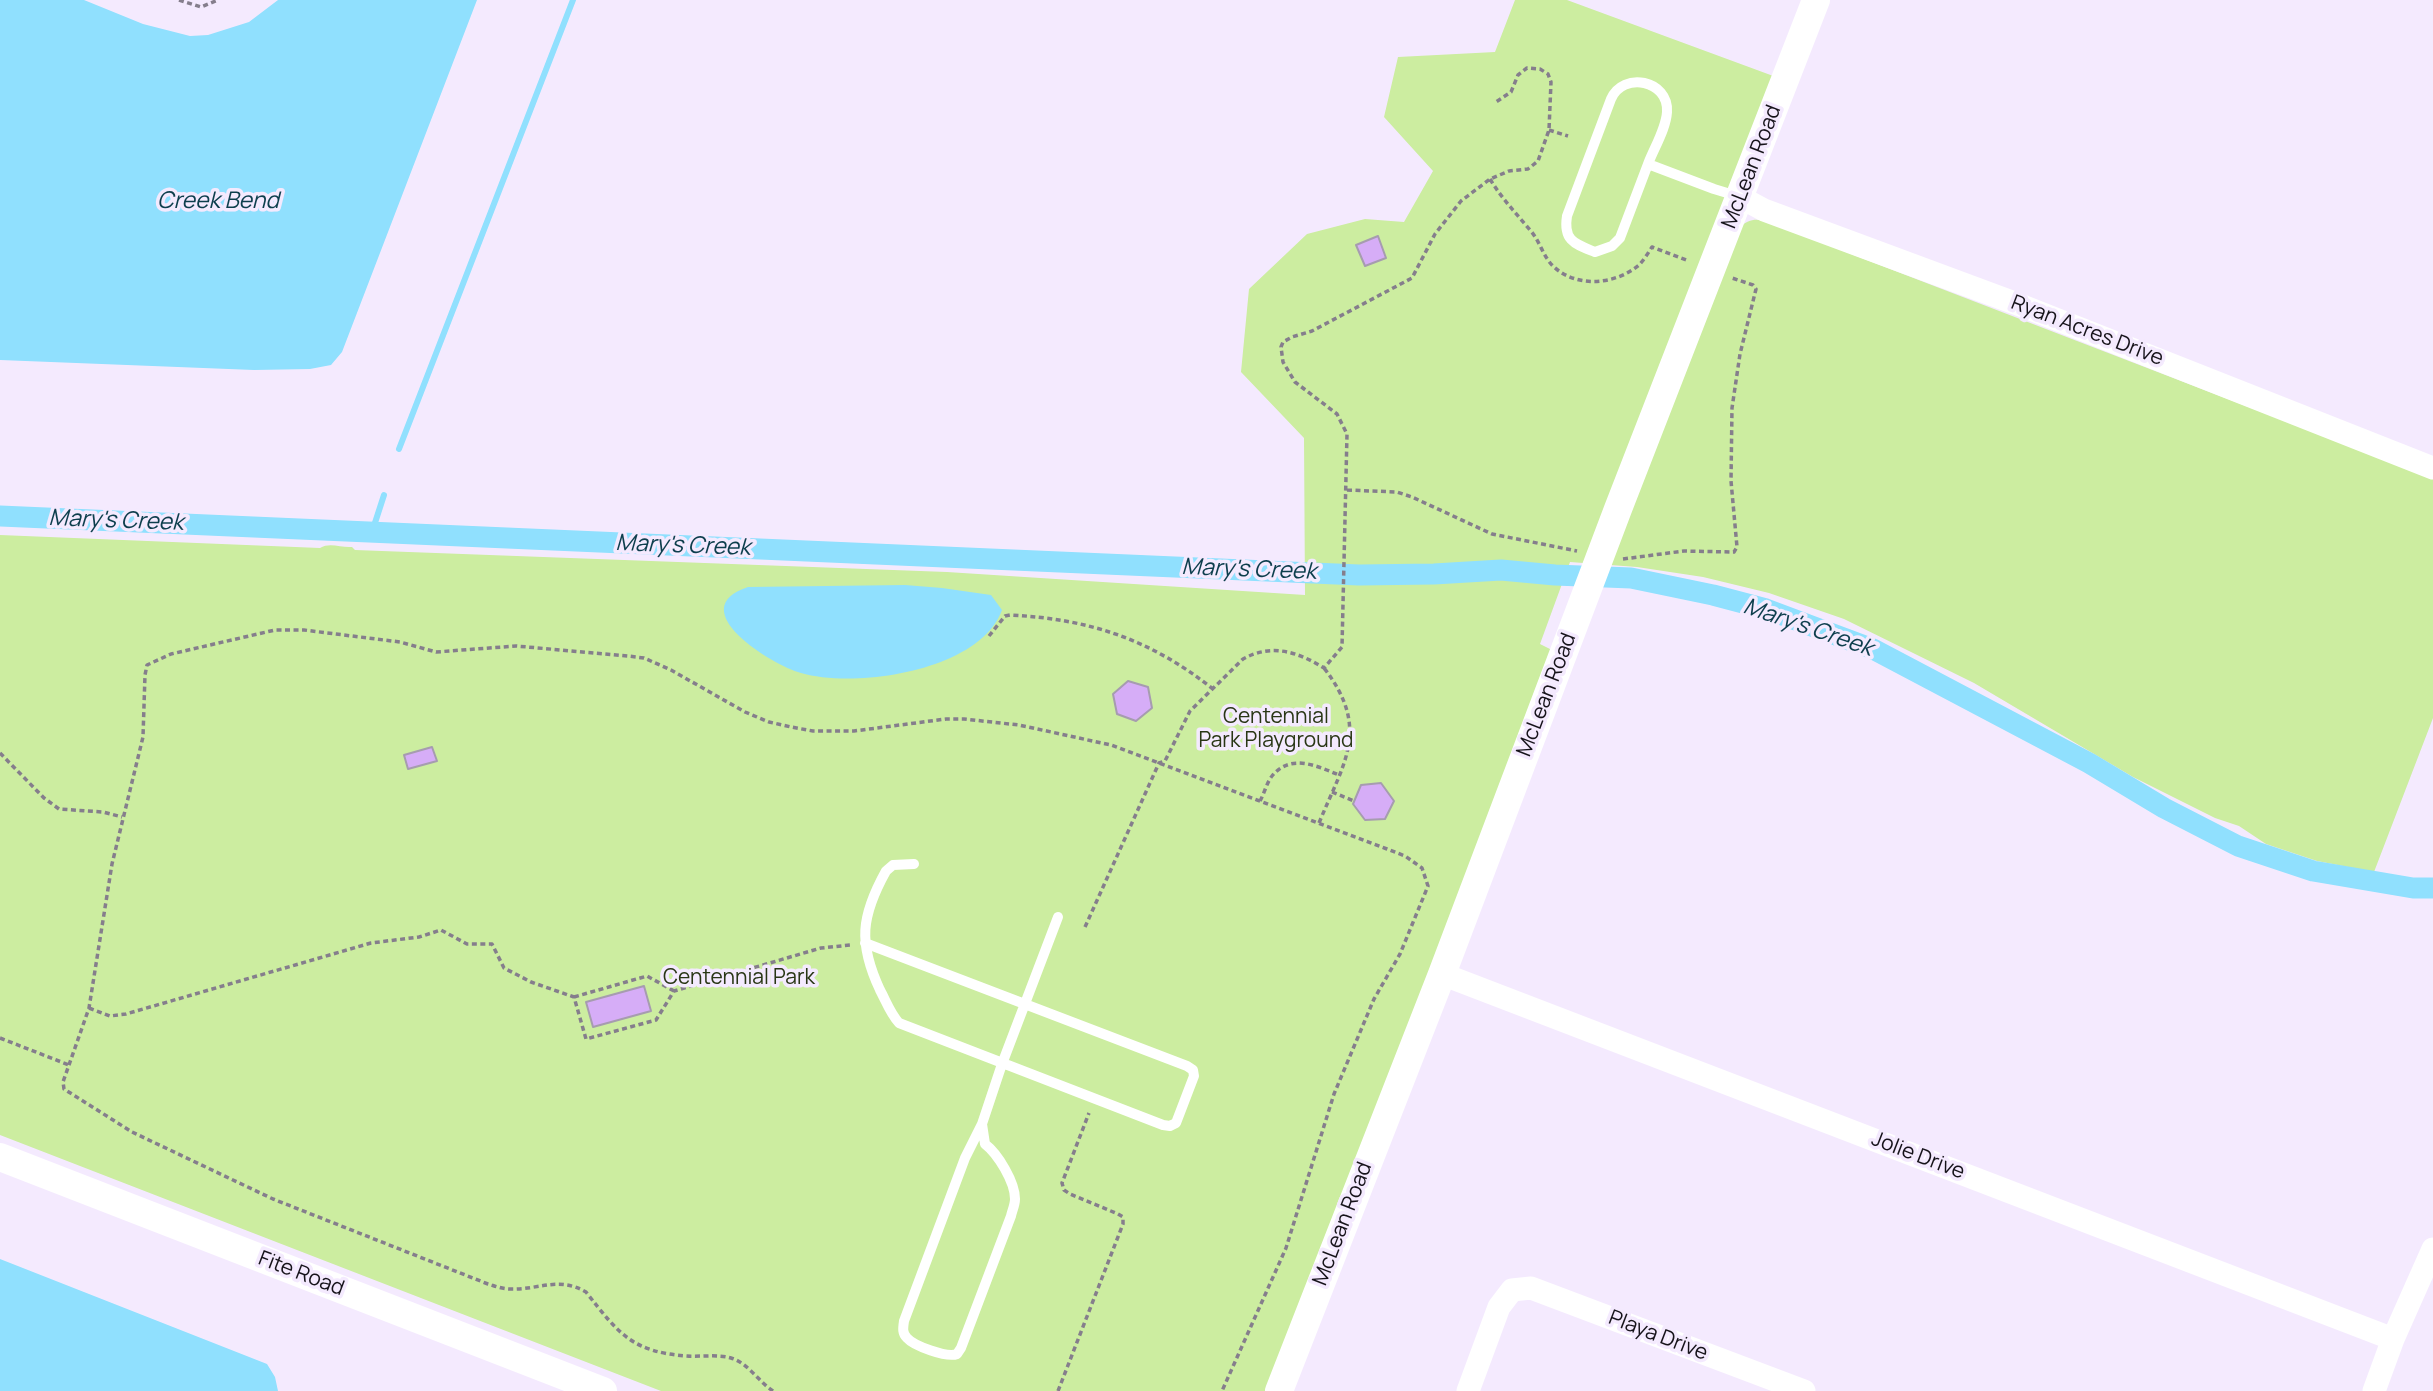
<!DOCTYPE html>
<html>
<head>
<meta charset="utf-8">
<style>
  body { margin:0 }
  canvas { display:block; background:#f4eafe }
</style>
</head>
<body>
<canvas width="2433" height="1391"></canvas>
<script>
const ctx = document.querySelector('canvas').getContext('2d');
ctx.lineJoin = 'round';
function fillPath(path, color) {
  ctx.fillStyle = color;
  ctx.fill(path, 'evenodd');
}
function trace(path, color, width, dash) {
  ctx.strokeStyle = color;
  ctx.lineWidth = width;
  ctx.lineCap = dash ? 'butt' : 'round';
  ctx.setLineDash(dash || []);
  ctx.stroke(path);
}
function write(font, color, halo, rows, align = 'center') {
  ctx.font = font + ' Manrope,sans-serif';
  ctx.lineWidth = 7;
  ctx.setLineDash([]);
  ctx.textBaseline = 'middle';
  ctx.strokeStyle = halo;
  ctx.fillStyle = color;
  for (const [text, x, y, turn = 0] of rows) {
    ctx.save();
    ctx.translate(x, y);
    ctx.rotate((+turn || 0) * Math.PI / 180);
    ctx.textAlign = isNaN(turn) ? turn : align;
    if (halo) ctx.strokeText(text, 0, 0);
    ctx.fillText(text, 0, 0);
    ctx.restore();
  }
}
fillPath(new Path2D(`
  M1515,0H1567L1776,77L1740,227C1749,219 1756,218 1768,222L2433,478V718L2374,872L2317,861L2266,844L2239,826L2215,818L2133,777L1974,683L1844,619L1769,593L1703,577L1637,567L1570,562L1540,644L1552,650L1269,1391H661L0,1135V535L320,548C330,542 341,548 352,547L355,550L947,572L1305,595L1304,438L1241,372L1249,289L1307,234L1365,219L1404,222L1433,171L1384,117L1398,57L1495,52Z`), '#cceda0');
fillPath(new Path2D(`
  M0,0H84L143,24L190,36L208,35L249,22L278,0H477L342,352L331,365L310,369L254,370L0,360Z
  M905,585L942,588L991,595L1002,610C980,671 856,689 801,673C772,665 681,609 748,587Z
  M0,1259L267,1364L275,1377L278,1391H0Z`), '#90e0fe');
trace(new Path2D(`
  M399,449L573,0
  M372,532L384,495`), '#90e0fe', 6);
trace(new Path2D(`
  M0,516L1359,575L1434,574L1501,570L1555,575L1631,578L1713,595L1766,609L1873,649L2089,763L2164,808L2238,846L2313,871L2413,888H2433`), '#90e0fe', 21);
const building = new Path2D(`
  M1378,236L1386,258L1365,266L1356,245Z
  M1128,681L1148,687L1152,708L1136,721L1117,714L1113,694Z
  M432,747L437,761L408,769L404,755Z
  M1381,783L1394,801L1385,819L1365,820L1353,804L1361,785Z
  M644,986L651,1011L593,1027L586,1002Z`);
fillPath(building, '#d6adf7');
trace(building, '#a69caf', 2);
trace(new Path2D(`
  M179,0L201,7L218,0
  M1549,130L1568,136
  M1490,179C1502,199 1516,213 1530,230C1540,241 1543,257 1554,267C1577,288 1615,285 1639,265C1644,260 1648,253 1652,247L1689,261
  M1347,490L1397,492L1412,497L1492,534L1577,551
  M1623,559L1684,551L1734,552L1737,547L1731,481L1732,408L1740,354L1756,289L1753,285L1732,278
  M989,636L1005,616L1010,615C1089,619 1150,639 1213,689
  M0,753L44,798L59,809L103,812L122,817
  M1332,792L1354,801
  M1260,801C1264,794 1267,782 1272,776C1291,753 1317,766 1339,775
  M1319,823C1344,762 1371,729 1324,668
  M1085,927L1159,763L1165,761L1190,711L1243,659C1272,643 1298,652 1324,668L1342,647L1347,434L1337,414L1295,382L1283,362L1281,347L1283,342L1292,337L1312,331L1412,278L1435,234L1461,201L1490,179L1509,171L1528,169L1538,161L1549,130L1551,82L1548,74L1540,69L1527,68L1518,75L1511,92L1496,102
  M574,997L647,976L674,991
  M89,1008L110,1016L126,1014L371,943L419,937L441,930L467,944H492L504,968L531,982L574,997L586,1039L656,1020L674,991L821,948L850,945
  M0,1038L69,1065
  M773,1391C758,1381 748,1363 731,1358C718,1354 701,1357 687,1356C632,1352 619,1334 586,1292C558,1276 539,1290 510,1289C502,1289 495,1286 488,1284L273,1199L132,1132L64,1089L63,1082L89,1008L112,864L143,737L145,675L147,665L171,654L275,630H304L400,642L436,652L516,646L628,656L644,658L671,670L745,712L769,722L791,727L813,731H854L946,719H964L1019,725L1111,745L1387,849L1405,856L1422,868L1428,886L1400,954L1374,999L1334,1094L1286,1248L1222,1391
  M1058,1391L1123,1224V1217L1118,1214L1070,1194L1064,1190L1062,1183L1089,1113`), '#857e8c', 3.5, [5, 3.5]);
trace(new Path2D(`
  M1648,164C1654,148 1666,129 1667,112C1669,80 1623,71 1611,99L1567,216C1563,241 1575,244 1595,252L1612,246L1620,238L1648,164L1714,189L1737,196
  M865,943L1187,1066L1193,1070L1194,1076L1176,1123L1170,1126L1163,1125L899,1023C890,1013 886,1001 880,990C858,943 861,916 886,871L893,865L914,864
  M982,1124L985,1144C998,1154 1015,1182 1015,1199C1015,1205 1012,1211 1011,1216L961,1348L957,1354C947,1358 914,1346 907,1338C902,1333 903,1328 904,1321L965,1158L982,1124L1002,1064L1058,917`), '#fff', 10);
trace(new Path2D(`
  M1740,197L1764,210L2020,305L2433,468
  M1442,974L2393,1339
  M1468,1391L1499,1307L1512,1290L1531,1288L1804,1391
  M2374,1391L2393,1339L2433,1249`), '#fff', 23);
trace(new Path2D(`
  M0,1157L603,1391
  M1279,1391L1442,974L1618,509L1816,0`), '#fff', 28);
write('21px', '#16131a', '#f4eafe', [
  ["McLean Road",1752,167,-69],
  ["Ryan Acres Drive",2087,331,21],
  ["McLean Road",1547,695,-69],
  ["Jolie Drive",1918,1156,21],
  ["McLean Road",1343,1224,-69],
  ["Fite Road",301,1274,21],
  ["Playa Drive",1658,1336,21]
]);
write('21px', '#293615', '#f4eafe', [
  ["Centennial",1276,717],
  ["Park Playground",1276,741],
  ["Centennial Park",739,978]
]);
write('italic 23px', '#0d3e4d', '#f4eafe', [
  ["Creek Bend",218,202],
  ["Mary's Creek",116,521,2],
  ["Mary's Creek",683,546,2],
  ["Mary's Creek",1249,570,2],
  ["Mary's Creek",1808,628,19]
]);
</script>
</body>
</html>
